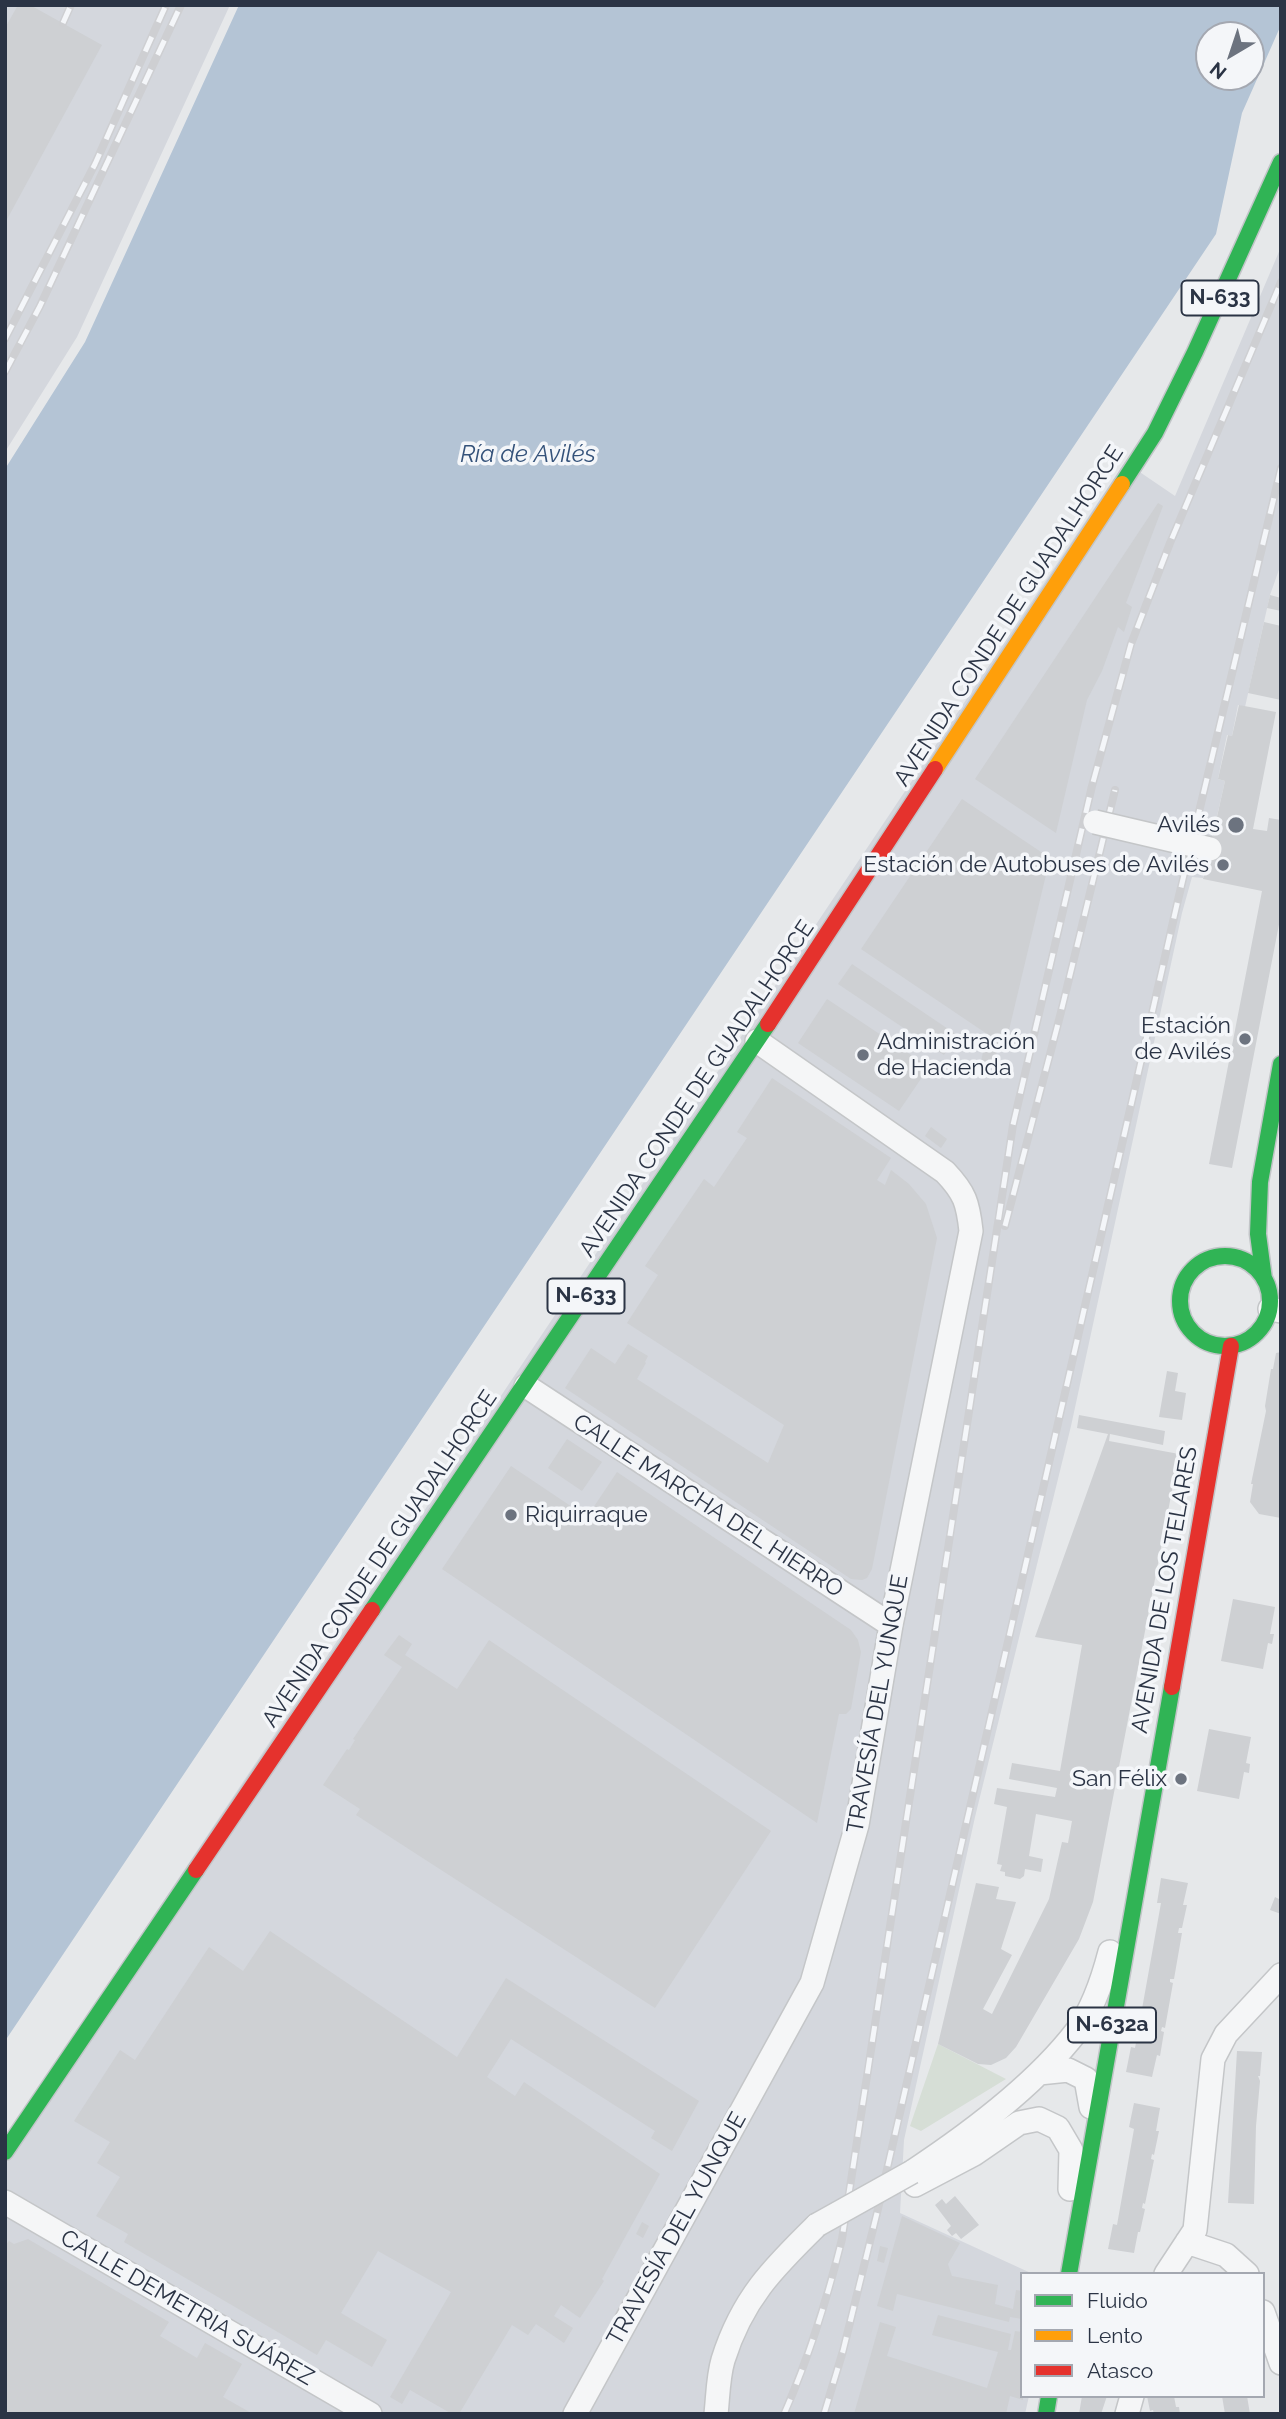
<!DOCTYPE html>
<html>
<head>
<meta charset="utf-8">
<style>
  body { margin:0 }
  #map { position:relative; width:1286px; height:2419px; overflow:hidden; background:#e6e8ea; font-family:Raleway,sans-serif }
  canvas { display:block }
  .frame { position:absolute; inset:0; border:7px solid #2b3445; pointer-events:none }
  .legend { position:absolute; left:1020px; top:2272px; width:245px; height:126px; box-sizing:border-box; background:#f4f6f9; border:2px solid #a4a8b1; margin:0; padding:9px 12px; list-style:none; font-size:21px; color:#2b3445 }
  .legend li { display:flex; align-items:center; gap:14px; height:35px }
  .legend b { width:35px; border:2px solid #a4a8b1 }
  .north { position:absolute; left:1195px; top:21px; width:70px; height:70px; box-sizing:border-box; background:#f4f6f9; border:2px solid #a4a8b1; border-radius:50%; rotate:219deg; font-size:19px; font-weight:700; line-height:28px; text-align:center; color:#2b3445 }
  .north::after { content:''; display:block; margin:auto; width:24px; height:32px; background:#6c737f; clip-path:polygon(50% 0,100% 100%,50% 72%,0 100%) }
</style>
</head>
<body>
<div id="map">
<canvas width="1286" height="2419"></canvas>
<div class="frame"></div>
<ul class="legend">
<li><b style="height:9px;background:#30b455"></b>Fluido</li>
<li><b style="height:9px;background:#ff9f0a"></b>Lento</li>
<li><b style="height:9px;background:#e5322d"></b>Atasco</li>
</ul>
<div class="north">N</div>
</div>
<script>
const ctx = document.querySelector('canvas').getContext('2d');
ctx.lineJoin = 'round';
function fillPath(path, color) {
  ctx.fillStyle = color;
  ctx.fill(path, 'evenodd');
}
function trace(path, color, width, dash) {
  ctx.strokeStyle = color;
  ctx.lineWidth = width;
  ctx.lineCap = dash ? 'butt' : 'round';
  ctx.setLineDash(dash || []);
  ctx.stroke(path);
}
function write(font, color, halo, rows, align = 'center') {
  ctx.font = font + ' Raleway,sans-serif';
  ctx.lineWidth = 7;
  ctx.setLineDash([]);
  ctx.textBaseline = 'middle';
  ctx.strokeStyle = halo;
  ctx.fillStyle = color;
  for (const [text, x, y, turn = 0] of rows) {
    ctx.save();
    ctx.translate(x, y);
    ctx.rotate((+turn || 0) * Math.PI / 180);
    ctx.textAlign = isNaN(turn) ? turn : align;
    if (halo) ctx.strokeText(text, 0, 0);
    ctx.fillText(text, 0, 0);
    ctx.restore();
  }
}
fillPath(new Path2D(`
  M5,5H230L77,337L5,452Z
  M1281,247V564L1270,595L1245,707L1238,705L1232,736L1227,735L1218,779L1225,781L1203,878L1192,877L1182,913L1071,1426L975,1817L904,2140L900,2213L1033,2274H1022V2396H1029L1025,2414H5V2138L1125,462L1175,496Z`), '#d4d7dd');
fillPath(new Path2D(`
  M938,2044L1006,2079L921,2131L910,2126Z`), '#d6ded6');
fillPath(new Path2D(`
  M239,5H1281V25L1242,113L1216,234L5,2041V469L85,342ZM1209,35H1251V77H1209Z`), '#b4c4d5');
fillPath(new Path2D(`
  M18,5H30L102,45L5,223V28Z
  M1158,503L1163,506L1126,603L1132,607L1124,632L1118,627L1102,671L1087,700L1056,833L975,779Z
  M1270,595L1281,598V611L1267,608Z
  M1264,622L1281,626V700L1248,693Z
  M1239,705L1276,712L1253,829L1267,831L1269,818L1281,820V914L1232,1168L1209,1164L1262,891L1203,879L1225,781L1218,779L1228,735L1232,736Z
  M962,799L1050,858L1005,1047L999,1042L994,1064L981,1061L986,1039L999,1042L861,949Z
  M852,964L957,1035L944,1055L838,984Z
  M827,999L929,1067L899,1111L798,1043Z
  M772,1078L891,1158L877,1180L885,1185L891,1170L909,1184L926,1204L937,1238L872,1569L867,1578L862,1580L851,1579L565,1388L591,1348L615,1364L628,1344L648,1356L645,1362L646,1363L637,1379L768,1463L784,1425L627,1323L658,1275L645,1266L704,1179L714,1187L728,1166L747,1138L737,1132Z
  M931,1127L947,1139L941,1148L925,1136Z
  M1281,1352V1518L1259,1514L1250,1502L1253,1484H1251L1266,1411L1265,1406L1271,1369H1273L1276,1353Z
  M1167,1371L1178,1373L1175,1391L1186,1393L1182,1420L1159,1417Z
  M1079,1415L1165,1431L1163,1445L1110,1434L1109,1441L1179,1454L1093,1902L1079,1939L1016,2047L1006,2058L991,2065L978,2064L938,2044L976,1883L999,1887L996,1899L1016,1902L1001,1949L1012,1955L983,2009L992,2014L1049,1899L1062,1842L1068,1843L1072,1821L1036,1814L1029,1856L1043,1859L1041,1872L1025,1869L1024,1876L1020,1879L1005,1876V1872L1000,1871L1002,1865L997,1864L1007,1807L994,1804L997,1788L1055,1797L1057,1788L1009,1779L1012,1763L1060,1771L1082,1645L1035,1637L1108,1434L1077,1428Z
  M567,1439L602,1462L582,1491L548,1468Z
  M511,1466L587,1517L617,1472L851,1630L858,1640L861,1652L851,1709L846,1714H839L817,1823L442,1569Z
  M1233,1599L1275,1607L1270,1634H1274L1272,1644L1268,1643L1263,1669L1221,1661Z
  M399,1635L412,1644L405,1655L457,1689L489,1640L771,1831L655,2008L356,1815L360,1809L323,1785L347,1749L349,1750L355,1740L353,1739L402,1667L384,1655Z
  M1209,1729L1251,1737L1246,1763L1250,1764L1249,1773L1244,1772L1239,1799L1197,1791Z
  M1161,1878L1188,1883L1183,1905H1187L1182,1928H1179L1178,1933H1182L1174,1979H1170V1982L1173,1983L1165,2028L1162,2027L1161,2031L1164,2032L1160,2056L1157,2055L1152,2077L1126,2072L1131,2047L1135,2048L1161,1903H1157Z
  M1275,1897L1281,1900V1914L1270,1910Z
  M270,1931L457,2057L506,1978L699,2101L672,2151L651,2138L655,2131L511,2039L487,2077L515,2096L524,2082L660,2174L602,2279L604,2281L580,2318L561,2305L554,2316L573,2328L564,2343L536,2324L528,2335L512,2325L459,2414H452L410,2390L402,2404L390,2397L451,2292L378,2251L341,2313L387,2340L372,2367L326,2340L317,2355L124,2242L128,2234L96,2216L120,2177L97,2163L110,2142L74,2121L120,2050L135,2060L209,1947L243,1971Z
  M1237,2051L1262,2052L1260,2076H1258L1260,2081L1256,2126L1254,2204L1228,2203Z
  M1134,2103L1160,2108L1156,2131H1159L1154,2155L1152,2154L1151,2159L1154,2160L1145,2204L1143,2203L1142,2208L1145,2209L1140,2232H1138L1134,2253L1108,2249L1113,2224L1117,2225L1134,2129L1129,2127Z
  M955,2196L979,2225L961,2239L956,2233L952,2236L947,2230L951,2226L935,2205L942,2199L946,2204Z
  M902,2216L960,2243L948,2264L952,2276L998,2285L995,2304L1013,2309L1016,2290L1022,2291V2319L1010,2317L1009,2322L897,2294L893,2311L877,2306Z
  M642,2222L649,2226L643,2238L636,2234Z
  M28,2239L169,2322L160,2336L197,2358L205,2343L242,2364L223,2397L253,2414H13L5,2410V2246L9,2241L14,2244Z
  M880,2246L888,2248L884,2263L877,2261Z
  M938,2315L1011,2334L1008,2350H1011L1015,2331L1022,2332L1023,2400L1010,2396L1006,2414H854L880,2322L896,2327L887,2356L987,2388L998,2352L932,2335Z
  M1082,2396H1107L1101,2414H1079Z
  M1147,2396H1174L1176,2407H1179L1180,2414H1154L1153,2410L1150,2411Z
  M1222,2396H1247L1250,2414H1225Z`), '#ced0d3');
const street = new Path2D(`
  M1270,1309L1281,1311
  M526,1386L891,1625
  M1039,2073L1068,2070L1086,2079L1091,2107
  M912,2172C968,2135 1035,2085 1076,2032C1093,2009 1103,1979 1110,1952
  M915,2185L974,2154L1019,2123L1039,2119L1058,2128L1071,2150L1070,2189
  M5,2202L370,2414
  M1187,2242L1226,2255L1247,2274
  M1166,2274L1195,2230L1213,2059L1226,2034L1281,1975
  M1263,2312L1281,2363
  M575,2414L812,1983L857,1825L891,1625L971,1231C968,1203 965,1193 945,1172L757,1041
  M716,2414C718,2396 718,2377 723,2360C742,2299 773,2268 817,2225
  M1127,2414L1132,2396`);
const fast = new Path2D(`
  M1122,484L1155,433L1195,352L1281,162
  M1180 1301a45 45 0 1 1 90 0a45 45 0 1 1-90 0Z
  M1264,1279L1258,1234L1260,1182L1281,1064
  M372,1610L768,1024
  M5,2152L196,1870
  M1069,2274L1172,1687
  M1046,2414L1049,2396`);
const slow = new Path2D(`
  M935,769L1122,484`);
const jam = new Path2D(`
  M768,1024L935,769
  M1172,1687L1231,1346
  M196,1870L372,1610`);
trace(street, '#c4c6c8', 26);
trace(fast, '#c2c5c8', 19);
trace(slow, '#c2c5c8', 19);
trace(jam, '#c2c5c8', 19);
trace(street, '#f5f6f7', 23);
trace(fast, '#30b455', 16);
trace(slow, '#ff9f0a', 16);
trace(jam, '#e5322d', 16);
const rail = new Path2D(`
  M63,23L71,5
  M5,339L95,164L166,5
  M5,372L40,306L181,5
  M1005,1226L1060,1016L1115,790
  M784,2414C809,2357 827,2300 842,2239L1013,1125L1092,786L1131,644L1170,543L1281,282
  M824,2414L843,2351L877,2213L1178,900L1281,468`);
trace(rail, '#cecfd2', 8);
trace(rail, '#f4f6f9', 5, [16]);
const streetBridge = new Path2D(`
  M1095,822L1210,849
  M817,2225L912,2172`);
trace(streetBridge, '#c4c6c8', 26, []);
trace(streetBridge, '#f5f6f7', 23);
for (const [x, y, r, color] of [
  [1236,825,9,"#6c737f"],
  [1223,865,7,"#6c737f"],
  [1245,1039,7,"#6c737f"],
  [863,1055,7,"#6c737f"],
  [511,1515,7,"#6c737f"],
  [1181,1779,7,"#6c737f"]
]) {
  const dot = new Path2D();
  dot.arc(x, y, r, 0, 2 * Math.PI);
  ctx.fillStyle = color;
  ctx.fill(dot);
  trace(dot, '#f4f6f9', 2.5);
}
for (const [x, y, w] of [
  [1220,298,77],
  [586,1296,77],
  [1112,2025,88]
]) {
  const box = new Path2D();
  box.roundRect(x - w / 2, y - 17.5, w, 35, 5);
  ctx.fillStyle = '#f4f6f9';
  ctx.fill(box);
  trace(box, '#2b3445', 2);
}
write('bold 21px', '#2b3445', null, [
  ["N-633",1220,298],
  ["N-633",586,1296],
  ["N-632a",1112,2025]
]);
write('23px', '#2b3445', '#f4f6f9', [
  ["AVENIDA CONDE DE GUADALHORCE",1009,616,-57],
  ["AVENIDA CONDE DE GUADALHORCE",697,1089,-56],
  ["CALLE MARCHA DEL HIERRO",708,1506,33],
  ["AVENIDA CONDE DE GUADALHORCE",380,1559,-56],
  ["AVENIDA DE LOS TELARES",1165,1590,-80],
  ["TRAVESÍA DEL YUNQUE",878,1704,-80],
  ["TRAVESÍA DEL YUNQUE",677,2229,-61],
  ["CALLE DEMETRIA SUÁREZ",187,2308,30]
]);
write('23px', '#2b3445', '#f4f6f9', [
  ["Avilés",1220,825],
  ["Estación de Autobuses de Avilés",1209,865],
  ["Estación",1231,1026],
  ["de Avilés",1231,1052],
  ["Administración",877,1042,"left"],
  ["de Hacienda",877,1068,"left"],
  ["Riquirraque",525,1515,"left"],
  ["San Félix",1167,1779]
], 'right');
write('italic 24px', '#34527a', '#f4f6f9', [
  ["Ría de Avilés",528,455]
]);
</script>
</body>
</html>
